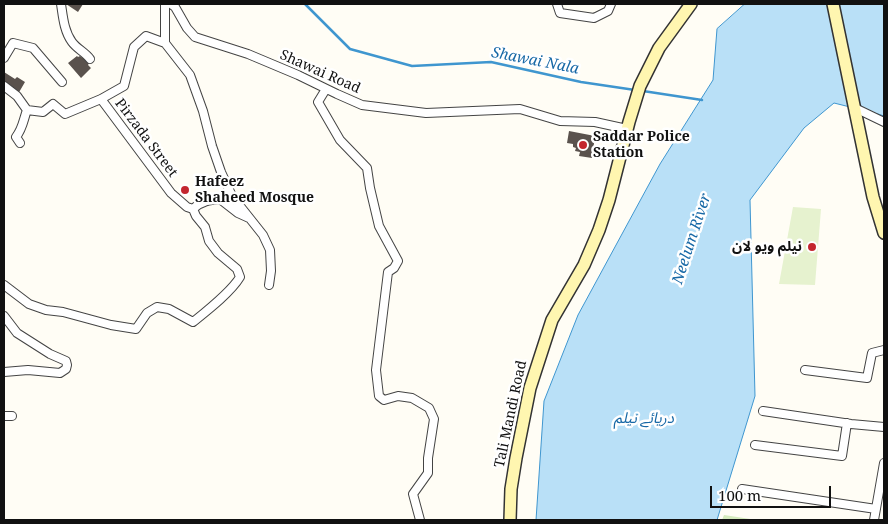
<!DOCTYPE html>
<html>
<head>
<meta charset="utf-8">
<style>
  body { margin:0 }
  #map { position:relative; width:888px; height:524px; overflow:hidden; background:#fffdf5; font-family:"Noto Serif",serif }
  canvas { display:block }
  .frame { position:absolute; inset:0; border:5px solid #111; pointer-events:none }
  .scale { position:absolute; left:710px; top:486px; width:121px; height:22px; box-sizing:border-box; border:2px solid #111; border-top:0; padding-left:6px; font-size:15px; line-height:18px; white-space:nowrap; color:#111; -webkit-text-stroke:4px #fff; paint-order:stroke }
</style>
</head>
<body>
<div id="map">
<canvas width="888" height="524"></canvas>
<div class="frame"></div>
<div class="scale">100 m</div>
</div>
<script>
const ctx = document.querySelector('canvas').getContext('2d');
ctx.lineJoin = 'round';
function fillPath(path, color) {
  ctx.fillStyle = color;
  ctx.fill(path, 'evenodd');
}
function trace(path, color, width, dash) {
  ctx.strokeStyle = color;
  ctx.lineWidth = width;
  ctx.lineCap = dash ? 'butt' : 'round';
  ctx.setLineDash(dash || []);
  ctx.stroke(path);
}
function write(font, color, halo, rows, align = 'center') {
  ctx.font = font + ' "Noto Serif","Noto Sans Arabic",serif';
  ctx.lineWidth = 5;
  ctx.setLineDash([]);
  ctx.textBaseline = 'middle';
  ctx.strokeStyle = halo;
  ctx.fillStyle = color;
  for (const [text, x, y, turn = 0] of rows) {
    ctx.save();
    ctx.translate(x, y);
    ctx.rotate((+turn || 0) * Math.PI / 180);
    ctx.textAlign = isNaN(turn) ? turn : align;
    if (halo) ctx.strokeText(text, 0, 0);
    ctx.fillText(text, 0, 0);
    ctx.restore();
  }
}
fillPath(new Path2D(`
  M724,515L757,520H722Z`), '#d5ebbd');
fillPath(new Path2D(`
  M793,207L821,209L815,285L779,284Z`), '#e6f2cf');
const water = new Path2D(`
  M745,4H884V116L878,114L834,103L804,128L750,200L755,396L717,520H536L544,401L578,315L660,164L713,80L717,29Z`);
fillPath(water, '#b9e0f7');
trace(water, '#3f96cf', 1);
trace(new Path2D(`
  M305,4L350,49L412,66L491,62L581,82L635,90
  M643,91L702,100`), '#3f96cf', 2.5);
fillPath(new Path2D(`
  M66,4H83L78,12Z
  M77,56L78,57L80,56L84,59L85,58L89,63L88,65L91,68L81,78L68,63Z
  M4,72L15,79L17,77L25,82L18,94L4,85Z
  M569,131L595,136L592,158L579,156L580,152L575,151L576,148L573,147V144L567,143Z`), '#5a524d');
const street = new Path2D(`
  M61,4C63,17 64,31 72,42C77,49 85,52 90,59
  M165,4V43L190,75L203,111L212,146L221,172L232,196L263,235L270,250L271,271L269,285
  M171,4L175,7L187,28L195,37L248,54L298,75L337,94L362,105L426,113L520,109L560,121L595,122L627,129
  M557,4L560,13L594,18L608,11L611,4
  M4,58L13,43L33,48L62,82
  M4,86L17,96L27,110C23,121 23,128 16,137L20,143
  M326,89L318,102L340,140L367,168L370,188L379,226L398,261L394,268L388,272L376,370L379,396L384,400L398,396L412,398L429,408L434,419L428,458V473L413,494L420,520
  M101,99L171,193L187,207L193,209
  M855,108L884,122
  M27,110L43,112L53,104L65,114L101,99L124,86L134,47L146,36L165,43
  M4,285L29,304L46,310L63,312L111,325L136,329L147,313L157,307L169,309L193,322C208,310 231,292 240,277L237,269L218,253L209,241L205,227L196,216L193,209C201,201 210,200 220,199L238,213L249,218
  M4,316L17,333L50,354L66,361L67,365L66,369L60,373L28,370L4,372
  M805,370L867,378L872,353L884,350
  M763,411L851,424L884,427
  M4,416H12
  M755,445L842,456L847,423
  M742,489L876,509
  M874,520L884,463`);
const secondary = new Path2D(`
  M833,4L873,197L884,233
  M510,520L511,489L516,458L530,388L552,320L584,265L599,230L609,200L629,122L640,86L659,48L691,4`);
trace(street, '#444', 10);
trace(secondary, '#333', 14);
trace(street, '#fff', 8);
trace(secondary, '#fff6b0', 11);
for (const [x, y, r, color] of [
  [583,145,5,"#c4262e"],
  [185,190,5,"#c4262e"],
  [812,247,5,"#c4262e"]
]) {
  const dot = new Path2D();
  dot.arc(x, y, r, 0, 2 * Math.PI);
  ctx.fillStyle = color;
  ctx.fill(dot);
  trace(dot, '#fff', 2);
}
write('14px', '#111', '#fff', [
  ["Shawai Road",320,72,24],
  ["Pirzada Street",146,138,53],
  ["Tali Mandi Road",511,414,-78]
]);
write('bold 14px', '#111', '#fff', [
  ["Saddar Police",593,137],
  ["Station",593,153],
  ["Hafeez",195,182],
  ["Shaheed Mosque",195,198],
  ["نیلم ویو لان",802,247,"right"]
], 'left');
write('italic 15px', '#1768a6', '#fff', [
  ["Shawai Nala",535,61,11],
  ["Neelum River",692,239,-72],
  ["دریائے نیلم",644,419]
]);
</script>
</body>
</html>
